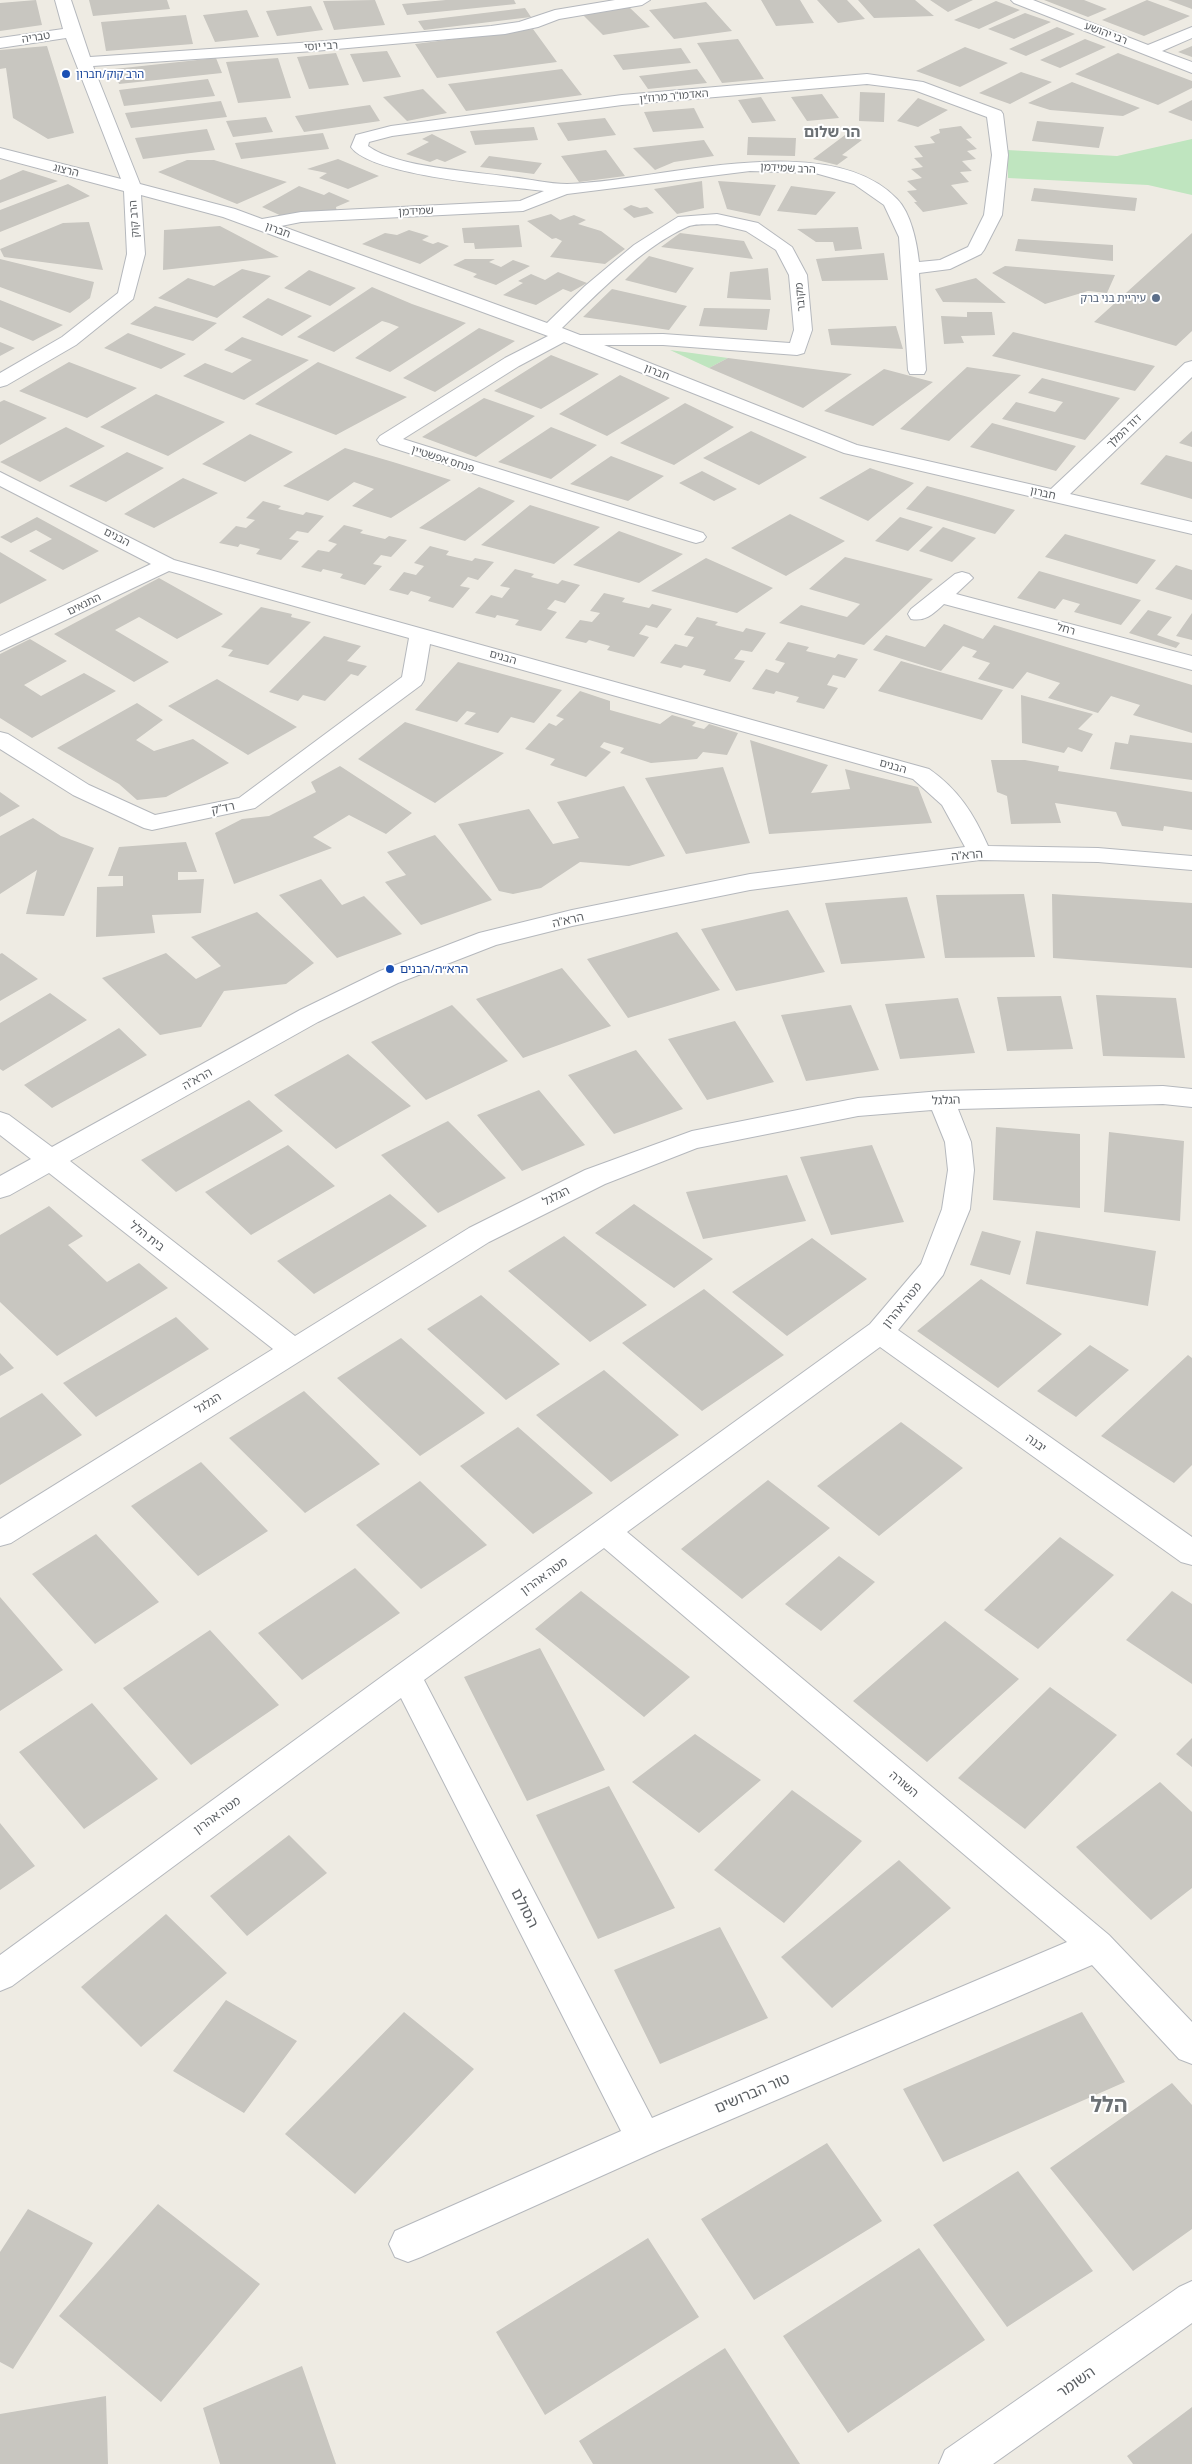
<!DOCTYPE html>
<html>
<head>
<meta charset="utf-8">
<style>
  body { margin:0 }
  canvas { display:block; background:#eeebe3 }
</style>
</head>
<body>
<canvas width="1192" height="2464"></canvas>
<script>
const ctx = document.querySelector('canvas').getContext('2d');
ctx.lineJoin = 'round';
function fillPath(path, color) {
  ctx.fillStyle = color;
  ctx.fill(path, 'evenodd');
}
function trace(path, color, width, dash) {
  ctx.strokeStyle = color;
  ctx.lineWidth = width;
  ctx.lineCap = dash ? 'butt' : 'round';
  ctx.setLineDash(dash || []);
  ctx.stroke(path);
}
function write(font, color, halo, rows, align = 'center') {
  ctx.font = font + ' Barlow,"Noto Sans Hebrew",sans-serif';
  ctx.lineWidth = 4;
  ctx.setLineDash([]);
  ctx.textBaseline = 'middle';
  ctx.strokeStyle = halo;
  ctx.fillStyle = color;
  for (const [text, x, y, turn = 0] of rows) {
    ctx.save();
    ctx.translate(x, y);
    ctx.rotate((+turn || 0) * Math.PI / 180);
    ctx.textAlign = isNaN(turn) ? turn : align;
    if (halo) ctx.strokeText(text, 0, 0);
    ctx.fillText(text, 0, 0);
    ctx.restore();
  }
}
fillPath(new Path2D(`
  M1192,139V195L1148,185L1008,178L1007,150L1117,156Z
  M670,350L728,358L709,368Z`), '#bfe5bf');
fillPath(new Path2D(`
  M36,0L42,25L0,31V3Z
  M89,0H167L170,9L93,16Z
  M375,0L385,25L334,30L323,1Z
  M446,0H514L516,4L407,15L402,4Z
  M761,0H800L814,23L776,26Z
  M817,0H847L865,19L838,23Z
  M858,0H915L934,16L874,18Z
  M930,0H973L948,12Z
  M1044,0H1084L1107,9L1088,17Z
  M1147,0L1190,16L1144,36L1102,20Z
  M1168,0H1192V9Z
  M996,1L1020,10L979,29L954,20Z
  M706,2L732,31L674,39L649,10Z
  M311,6L323,30L277,36L266,11Z
  M629,7L650,27L603,35L583,15Z
  M525,8L531,17L424,30L418,21Z
  M247,10L259,37L215,42L203,15Z
  M1025,13L1051,22L1014,39L988,29Z
  M186,15L193,44L106,51L101,22Z
  M1057,27L1075,34L1026,56L1009,49Z
  M533,29L557,62L437,78L415,44Z
  M738,39L764,79L722,83L697,43Z
  M1085,39L1106,47L1060,68L1040,60Z
  M47,46L74,133L48,139L13,118L6,68L0,69V50Z
  M1192,46V57L1178,52Z
  M965,47L1008,63L960,87L916,71Z
  M681,48L691,63L623,70L613,55Z
  M387,51L401,77L363,82L350,54Z
  M336,53L349,85L309,89L297,57Z
  M1118,53L1192,81V88L1158,105L1075,74Z
  M216,58L222,73L119,84L114,69Z
  M278,58L291,98L238,103L226,62Z
  M562,69L582,95L466,111L448,84Z
  M697,69L707,83L648,89L639,76Z
  M1021,72L1052,82L1010,104L979,93Z
  M208,79L215,96L124,106L119,90Z
  M1072,82L1140,108L1123,116L1050,110L1028,103Z
  M423,89L447,113L407,121L383,97Z
  M860,92L885,93L884,122L859,121Z
  M822,94L839,118L807,121L791,97Z
  M761,97L776,121L752,123L738,100Z
  M918,98L948,110L918,127L897,121Z
  M1192,100V121L1168,112Z
  M221,101L227,117L131,128L125,113Z
  M370,105L380,121L304,132L295,116Z
  M694,108L704,128L653,132L644,112Z
  M266,117L273,132L233,137L226,121Z
  M605,118L616,135L568,141L557,123Z
  M1037,121L1104,127L1099,148L1032,141Z
  M961,126L972,138L966,139L977,149L967,151L976,159L962,161L972,171L960,172L969,182L951,185L968,204L923,212L914,202H917L907,191L917,190L907,181L922,178L911,169L923,167L914,158L923,157L914,146L935,143L930,137L940,133L939,129Z
  M534,127L538,140L475,145L470,131Z
  M207,129L215,150L143,159L135,138Z
  M323,133L329,149L241,159L235,143Z
  M432,134L467,152L445,162L437,159L430,162L406,154L429,142L422,139Z
  M845,135L862,140L842,155L848,157L837,165L813,159Z
  M748,137L796,138L795,156L747,155Z
  M704,140L714,156L674,162L655,170L633,148Z
  M606,150L625,176L579,182L561,156Z
  M489,156L542,163L534,174L480,167Z
  M338,159L379,176L348,189L319,178L327,173L307,169Z
  M187,160H214L287,182L237,204L158,172Z
  M23,170L58,181L0,203V180Z
  M702,181L704,208L677,214L654,189Z
  M718,181L776,185L760,216L727,209Z
  M68,184L90,196L0,232V210Z
  M299,186L324,195L329,192L350,201L336,207L337,213L286,218L262,207Z
  M791,186L836,192L816,215L777,211Z
  M1034,188L1137,198L1135,211L1031,201Z
  M631,205L640,208L647,207L654,213L634,218L623,209Z
  M551,214L560,220L574,215L586,220L578,224L601,231L625,249L605,264L550,257L562,241L556,238L552,239L527,221Z
  M89,222L103,270L4,257L0,249L63,223Z
  M519,225L522,247L475,249L474,243H464L462,228Z
  M220,226L279,257L163,270L164,230Z
  M858,227L862,249L835,251L833,242H816L797,229Z
  M409,230L429,236L422,240L433,244L438,242L449,246L420,264L362,244L385,233L397,235Z
  M680,233L744,241L753,259L661,247Z
  M1192,233V331L1176,346L1094,322Z
  M1018,239L1113,245V261L1015,251Z
  M884,253L888,280L822,281L816,259Z
  M649,256L694,268L676,293L625,280Z
  M0,259L94,282L90,298L70,313L0,287Z
  M465,259H495L489,262L501,267L513,260L530,266L496,285L473,277L477,274L453,265Z
  M1005,266L1115,275L1107,293L1088,291L1045,304L992,273Z
  M768,268L771,300L727,298L730,272Z
  M242,269L271,276L217,318L158,298L188,278L214,286Z
  M309,270L356,288L330,306L284,288Z
  M558,272L587,283L571,292L563,289L536,305L503,295L523,283L518,281L531,274L545,280Z
  M976,278L1006,303L943,302L935,289Z
  M372,287L412,304L466,323L390,372L355,358L399,327L389,323L382,321L334,352L297,337Z
  M612,289L687,306L669,330L583,317Z
  M268,298L312,316L282,336L242,317Z
  M0,300L63,325L33,341L0,327Z
  M155,306L217,323L193,341L130,324Z
  M704,308L770,309L767,330L699,326Z
  M967,312H992L995,335L961,336L964,343L944,344L941,316L967,317Z
  M896,326L903,349L831,345L828,329Z
  M479,328L515,341L435,392L403,378Z
  M1013,332L1155,366L1135,391L992,356Z
  M128,333L186,354L161,369L104,348Z
  M242,337L309,360L244,400L183,376L205,363L232,373L252,360L224,350Z
  M0,342L15,348L0,356Z
  M551,355L599,374L541,409L494,391Z
  M728,358L852,374L803,408L709,368Z
  M69,362L137,388L87,418L19,391Z
  M318,362L407,397L336,435L255,404Z
  M967,367L1021,375L949,441L900,429Z
  M884,369L933,382L873,426L824,411Z
  M620,375L670,398L607,436L559,414Z
  M1042,378L1120,398L1085,440L1002,419L1016,402L1055,412L1063,402L1028,393Z
  M156,394L225,422L168,456L100,427Z
  M484,398L535,416L476,457L422,437Z
  M4,400L47,418L0,445V402Z
  M685,403L734,427L674,465L620,443Z
  M992,423L1076,446L1056,471L970,447Z
  M66,427L105,446L40,482L0,462Z
  M551,427L597,445L551,479L498,462Z
  M751,431L807,457L759,485L703,458Z
  M1192,431V447L1179,443Z
  M250,434L293,452L245,482L202,464Z
  M345,448L393,462L451,480L391,518L352,506L374,489L354,482L328,501L283,486Z
  M127,452L164,468L106,502L69,486Z
  M1166,455L1192,462V499L1140,484Z
  M611,456L664,476L628,501L570,484Z
  M870,468L914,483L868,521L819,498Z
  M702,471L737,489L714,501L679,483Z
  M183,478L218,493L154,528L124,514Z
  M927,486L972,498L1015,510L995,534L906,509Z
  M479,487L515,501L465,541L419,528Z
  M263,501L281,506L278,509L303,515L306,512L324,516L308,533L297,531L289,539L299,541L281,560L256,554L260,549L240,544L238,547L219,543L236,526L246,528L255,520L246,518Z
  M530,505L600,527L554,564L481,545Z
  M790,514L845,541L786,576L731,548Z
  M37,517L99,551L63,570L29,551L52,539L36,530L11,543L0,537Z
  M900,517L933,527L908,551L875,541Z
  M344,525L363,530L360,533L385,539L389,536L407,540L391,557L381,555L373,564L382,566L365,585L340,578L343,574L323,569L321,572L301,567L318,550L329,552L337,544L328,541Z
  M943,527L976,538L952,562L919,551Z
  M619,531L683,554L639,583L573,565Z
  M1065,534L1156,560L1137,584L1045,557Z
  M430,546L449,551L446,555L472,561L475,558L494,562L478,580L468,577L460,586L470,588L453,608L428,601L431,597L411,591L408,595L389,590L404,572L416,575L424,566L414,563Z
  M0,552L47,580L0,604Z
  M845,557L933,579L864,645L779,623L801,605L847,617L860,604L809,589Z
  M706,558L773,588L737,613L651,591Z
  M1176,565L1192,570V600L1155,589Z
  M515,569L534,574L531,577L558,584L562,580L580,585L565,603L555,600L547,609L557,612L541,631L515,625L519,620L497,615L495,618L475,613L491,595L502,598L510,588L500,586Z
  M1039,571L1141,600L1121,625L1074,612L1080,604L1063,599L1055,609L1017,598Z
  M159,578L223,614L177,639L139,617L115,630L169,662L134,682L54,634Z
  M604,593L625,598L622,602L649,608L652,604L672,609L657,628L646,625L639,634L649,637L634,657L607,650L610,646L589,640L586,643L565,638L580,620L592,622L600,613L590,611Z
  M261,607L292,614L291,617L311,622L268,665L228,656L233,650L221,647Z
  M1148,610L1172,617L1157,635L1180,643L1176,648L1129,633Z
  M1192,613V640L1176,636Z
  M697,617L718,622L715,625L743,632L746,628L766,633L752,652L741,650L734,659L745,661L730,682L703,675L706,670L684,665L681,668L660,663L675,644L687,647L694,637L684,635Z
  M944,624L983,639L994,625L1192,685V733L1133,715L1140,705L1111,696L1098,713L1048,698L1060,683L1027,672L1013,689L978,679L990,663L972,657L977,651L963,646L941,671L873,650L886,635L925,647Z
  M324,636L361,646L347,661L367,666L358,676L351,674L325,701L303,695L298,701L269,692Z
  M30,639L67,661L24,685L41,696L84,673L116,691L32,738L0,718V654Z
  M788,642L809,647L806,651L835,658L838,654L858,659L845,678L833,675L827,685L838,688L824,709L796,702L799,697L776,691L774,694L752,689L766,669L778,673L785,663L775,660Z
  M901,661L1003,690L982,720L878,691Z
  M458,662L562,690L534,723L511,717L498,733L464,724L476,713L467,711L457,722L415,710Z
  M217,679L297,727L248,755L168,706Z
  M580,691L610,701V710L660,724L672,715L696,722L692,726L704,729L709,724L738,733L727,755L703,752L697,759L651,763L620,753L624,748L604,742L600,747L611,752L586,777L550,765L555,759L525,749L549,723L556,726L564,719L556,716Z
  M1021,695L1093,714L1078,729L1093,734L1082,752L1068,747L1064,753L1022,743Z
  M137,703L163,720L136,740L154,751L193,739L229,763L166,797L137,800L119,784L57,748Z
  M405,722L504,753L435,803L358,759Z
  M1130,735L1192,743V780L1110,769L1115,742L1128,744Z
  M750,740L828,765L811,793L850,789L845,769L918,787L932,823L769,834Z
  M991,760H1025L1059,766L1058,771L1192,792V830L1164,826L1163,831L1122,826L1116,812L1055,803L1061,823L1011,824L1007,796L997,792Z
  M340,766L412,813L386,834L349,815L313,837L332,848L234,884L215,833L242,819L269,816L316,792L311,782Z
  M723,767L750,843L686,854L645,778Z
  M624,786L665,856L629,866L580,862L541,888L513,894L499,891L458,824L529,809L553,844L579,838L557,802Z
  M0,792L20,806L0,817Z
  M33,818L61,836L94,848L64,916L26,914L37,870L0,894V836Z
  M435,835L492,900L421,925L385,882L406,875L387,852Z
  M186,842L197,872H178V880L204,879L201,913L152,915L155,933L96,937L97,887L123,886V876H108L119,847Z
  M321,879L342,905L364,896L402,934L337,958L279,895Z
  M1024,894L1035,957L945,958L936,895Z
  M1052,894L1192,903V968L1053,958Z
  M907,897L925,958L841,964L825,903Z
  M788,910L825,972L736,991L701,929Z
  M257,912L314,963L286,984L224,991L201,1027L160,1035L102,978L166,953L196,979L221,966L191,937Z
  M677,932L720,990L628,1018L587,959Z
  M2,953L38,979L0,1001V954Z
  M562,968L611,1026L523,1058L476,999Z
  M50,993L87,1020L3,1071L0,1069V1023Z
  M1096,995L1176,998L1185,1058L1103,1056Z
  M1061,996L1073,1049L1007,1051L997,997Z
  M958,998L975,1053L900,1059L885,1004Z
  M452,1005L508,1061L426,1100L371,1042Z
  M851,1005L879,1070L806,1081L781,1015Z
  M735,1021L774,1082L707,1100L668,1039Z
  M119,1028L147,1055L52,1108L24,1085Z
  M636,1050L683,1109L614,1134L568,1075Z
  M348,1054L411,1106L336,1149L274,1095Z
  M539,1090L585,1145L522,1171L477,1115Z
  M249,1100L283,1131L176,1192L141,1160Z
  M448,1121L506,1178L438,1213L381,1155Z
  M996,1127L1080,1134V1208L993,1200Z
  M1109,1132L1184,1141L1180,1221L1104,1212Z
  M288,1145L335,1186L251,1235L205,1192Z
  M872,1145L904,1222L831,1235L800,1157Z
  M787,1175L806,1221L703,1239L686,1192Z
  M390,1194L427,1226L314,1294L277,1261Z
  M634,1204L713,1259L674,1288L595,1233Z
  M49,1206L83,1236L68,1245L107,1282L139,1263L168,1288L57,1356L0,1302V1235Z
  M982,1231L1021,1241L1010,1275L970,1265Z
  M1036,1231L1156,1251L1148,1306L1026,1284Z
  M564,1236L647,1305L590,1342L508,1271Z
  M812,1238L867,1279L787,1336L732,1292Z
  M981,1279L1062,1334L998,1388L917,1331Z
  M704,1289L784,1355L702,1411L622,1343Z
  M481,1295L560,1364L506,1400L427,1329Z
  M176,1317L209,1349L96,1417L63,1383Z
  M401,1338L485,1413L420,1456L337,1378Z
  M1090,1345L1129,1370L1076,1417L1037,1391Z
  M0,1353L14,1368L0,1376Z
  M1188,1355L1192,1358V1465L1174,1483L1101,1436Z
  M604,1370L679,1435L611,1482L536,1415Z
  M304,1391L380,1464L305,1513L229,1438Z
  M42,1393L82,1435L0,1485V1418Z
  M901,1422L963,1468L879,1536L817,1486Z
  M518,1427L593,1493L533,1534L460,1466Z
  M201,1462L268,1531L198,1576L131,1506Z
  M768,1480L830,1528L742,1599L681,1549Z
  M420,1481L487,1545L421,1589L356,1525Z
  M96,1534L159,1602L95,1644L32,1574Z
  M1060,1537L1114,1575L1038,1649L984,1610Z
  M839,1556L875,1582L821,1631L785,1604Z
  M355,1568L400,1613L302,1680L258,1633Z
  M581,1591L690,1677L644,1717L535,1629Z
  M1172,1591L1192,1604V1684L1126,1640Z
  M0,1597L63,1670L0,1711Z
  M945,1621L1019,1679L927,1762L853,1701Z
  M210,1630L279,1705L191,1765L123,1688Z
  M540,1648L605,1770L527,1801L464,1677Z
  M1050,1687L1117,1735L1025,1829L958,1778Z
  M92,1703L158,1779L84,1829L19,1752Z
  M695,1734L761,1780L699,1833L632,1782Z
  M1192,1738V1767L1176,1754Z
  M1160,1782L1192,1812V1888L1151,1920L1076,1847Z
  M609,1786L675,1908L598,1939L536,1815Z
  M792,1790L862,1841L784,1923L714,1870Z
  M0,1823L35,1866L0,1890Z
  M289,1835L327,1873L247,1936L210,1896Z
  M899,1860L951,1908L832,2008L781,1957Z
  M166,1914L227,1973L141,2047L81,1987Z
  M720,1927L768,2018L660,2064L614,1970Z
  M226,2000L297,2041L244,2113L173,2071Z
  M404,2012L474,2069L355,2194L285,2134Z
  M1082,2012L1125,2082L943,2162L903,2089Z
  M1172,2083L1192,2105V2229L1133,2271L1050,2168Z
  M827,2143L882,2221L754,2300L701,2219Z
  M1018,2171L1093,2271L1007,2327L933,2225Z
  M158,2204L260,2284L161,2402L59,2316Z
  M28,2209L93,2243L13,2369L0,2362V2252Z
  M648,2238L699,2317L545,2415L496,2332Z
  M919,2248L985,2340L848,2433L783,2336Z
  M725,2348L800,2464H593L579,2441Z
  M302,2366L336,2464H220L203,2408Z
  M106,2396L108,2464H0V2414Z
  M1192,2407V2464H1133L1127,2456Z`), '#c8c6c0');
const minor = new Path2D(`
  M55,0H71L90,57L314,42L491,26L519,22L555,10L615,0H650L642,5L559,19L538,27L505,34L314,51L93,66L140,184L235,209L262,219L301,212L520,201L544,191C505,186 371,176 351,147L356,135L391,126L622,95L867,74L923,82L1001,111L1003,114L1008,155L1002,215L984,250L981,254L950,269L919,273L926,370L924,374H910L908,370L899,237L884,205L854,184L815,173L750,171L567,194L523,211L301,222L281,226L547,323L585,286L634,245L678,217L717,214L758,223L792,247L807,275L812,330L804,353L797,355L663,345H604L857,445L1051,489L1185,363L1192,361V377L1070,494L1192,522V534L844,453L564,342L519,366L403,439L703,533L706,537L703,541L696,543L689,541L380,444L377,440L380,436L505,358L548,336L223,217L141,195L145,254L133,299L76,345L7,385L0,387V373L62,337L118,293L127,254L124,191L0,158V148L121,179L66,38L0,48V38L63,29ZM867,84L914,90L987,117L992,155L984,215L968,247L940,260L919,262C917,243 911,213 897,199C827,126 656,182 567,184C549,184 529,179 511,177C472,171 398,168 368,146L369,142L392,136L622,105ZM717,224L746,231L776,250L789,275L794,330L790,343L663,334L580,335L562,328C597,294 642,247 687,227C695,223 708,225 717,224Z
  M1011,0H1033L1148,45L1192,27V38L1162,51L1192,62V73L1014,3Z
  M0,472L174,560L929,769C958,789 974,814 988,846L1098,848L1192,856V870L1098,862L980,860L750,890L572,926L496,945L398,983L318,1022L70,1161L295,1336L469,1228L585,1170L692,1131L858,1098L941,1091L1163,1086L1192,1089V1107L1163,1104L958,1109L971,1142L974,1170L970,1209L943,1275L898,1330L1192,1537V1565L1181,1562L880,1347L627,1532L1109,1935L1192,2022V2064L1179,2059L1092,1965L657,2151L421,2257L408,2262L395,2257L389,2244L395,2231L621,2131L401,1698L12,1986L0,1991V1955L395,1667L870,1324L921,1264L942,1209L948,1170L945,1142L932,1110L858,1116L697,1148L605,1184L489,1242L11,1543L0,1546V1519L273,1349L49,1173L10,1195L0,1198V1176L31,1159L0,1135V1112L9,1115L52,1147L300,1010L380,971L479,933L572,910L750,874L965,847L942,805L913,779L430,644L424,680L421,685L255,808L152,830L144,828L73,795L0,749V732L8,734L89,785L155,815L239,798L402,677L409,638L169,571L0,651V636L151,564L0,486ZM604,1548L1067,1942L652,2118L424,1680Z
  M962,572L969,574L973,578L956,594L1192,656V670L944,604C934,613 926,622 911,619L908,614L911,609L955,574Z
  M1192,2281V2323L993,2464H939L945,2450L1179,2287Z`);
trace(minor, '#b5b8bd', 2);
fillPath(minor, '#fff');
for (const [x, y, r, color] of [
  [66,74,5,"#1a4fb4"],
  [1156,298,5,"#5c6f8a"],
  [390,969,5,"#1a4fb4"]
]) {
  const dot = new Path2D();
  dot.arc(x, y, r, 0, 2 * Math.PI);
  ctx.fillStyle = color;
  ctx.fill(dot);
  trace(dot, '#fff', 2);
}
write('11px', '#5b5f63', '#fff', [
  ["רבי יהושע",1106,33,21],
  ["טבריה",36,37,-8],
  ["רבי יוסי",321,46,-4],
  ["האדמו\"ר מרוז'ין",674,96,-5],
  ["הרב שמידמן",788,168,3],
  ["הרצוג",66,170,14],
  ["שמידמן",416,211,-3],
  ["הרב קוק",134,219,-94],
  ["חברון",278,230,20],
  ["מקובר",800,297,-95],
  ["חברון",657,372,22],
  ["דוד המלך",1124,431,-44],
  ["פנחס אפשטיין",443,459,18],
  ["חברון",1043,493,13],
  ["הבנים",117,537,27],
  ["התנאים",84,604,-26],
  ["רחל",1066,629,15],
  ["הבנים",503,657,16],
  ["הבנים",893,766,16]
]);
write('11px', '#164399', '#fff', [
  ["הרב קוק/חברון",76,74]
], 'left');
write('11px', '#4e5e75', '#fff', [
  ["עיריית בני ברק",1146,298]
], 'right');
write('12px', '#5b5f63', '#fff', [
  ["רד\"ק",223,808,-12],
  ["הרא\"ה",967,855,-5],
  ["הרא\"ה",568,920,-13],
  ["הרא\"ה",197,1079,-29],
  ["הגלגל",946,1100,-3],
  ["הגלגל",556,1196,-27],
  ["בית הלל",147,1236,38],
  ["מטה אהרון",902,1305,-51],
  ["הגלגל",208,1403,-32],
  ["יבנה",1036,1443,35],
  ["מטה אהרון",544,1576,-36],
  ["השורה",904,1784,40],
  ["מטה אהרון",217,1815,-36]
]);
write('12px', '#164399', '#fff', [
  ["הרא״ה/הבנים",400,969]
], 'left');
write('bold 15px', '#6c7175', '#fff', [
  ["הר שלום",832,132]
]);
write('15px', '#5b5f63', '#fff', [
  ["הסולם",525,1908,63],
  ["טור הברושים",752,2093,-23],
  ["השומר",1076,2382,-35]
]);
write('bold 21px', '#6c7175', '#fff', [
  ["הלל",1109,2105]
]);
</script>
</body>
</html>
